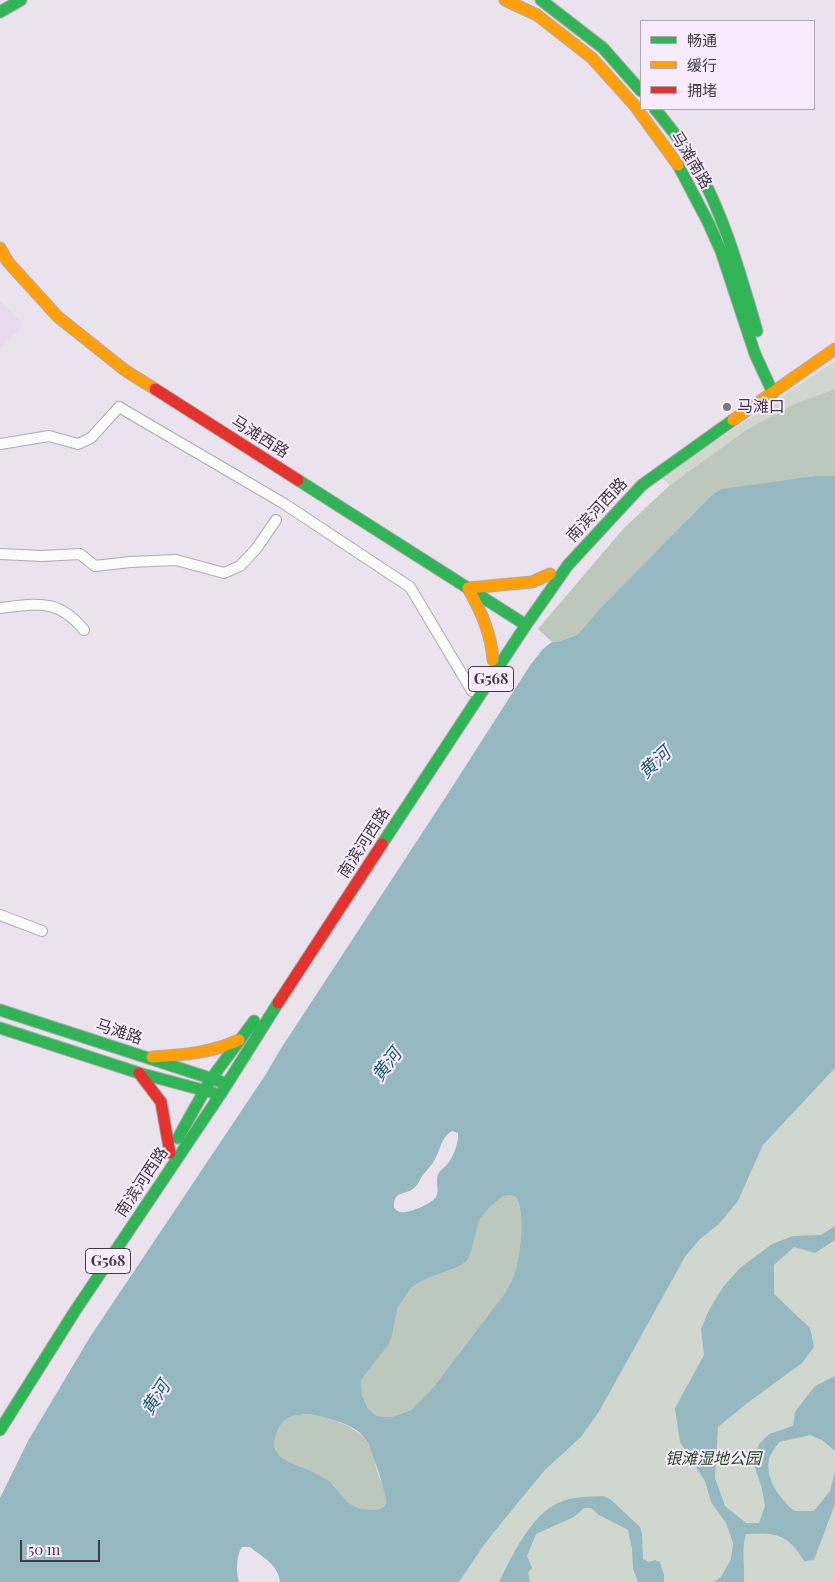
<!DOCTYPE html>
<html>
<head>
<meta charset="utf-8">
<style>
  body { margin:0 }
  #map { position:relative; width:835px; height:1582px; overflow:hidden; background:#eae2ed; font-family:"Playfair Display","Noto Sans SC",serif }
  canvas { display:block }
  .legend { position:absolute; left:640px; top:20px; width:175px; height:90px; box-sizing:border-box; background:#f9ebfe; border:1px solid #afa5b3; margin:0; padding:6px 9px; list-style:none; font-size:15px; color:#403b42 }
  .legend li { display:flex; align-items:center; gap:10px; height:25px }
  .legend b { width:25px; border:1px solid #afa5b3 }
  .scale { position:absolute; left:20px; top:1540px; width:80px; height:22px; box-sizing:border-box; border:2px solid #403b42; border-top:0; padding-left:6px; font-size:15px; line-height:18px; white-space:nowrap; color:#403b42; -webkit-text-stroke:4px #f9ebfe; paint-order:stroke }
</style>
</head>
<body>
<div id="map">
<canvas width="835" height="1582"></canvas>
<ul class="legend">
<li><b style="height:6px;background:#30b455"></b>畅通</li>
<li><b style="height:6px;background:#ff9f0a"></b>缓行</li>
<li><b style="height:6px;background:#e5322d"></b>拥堵</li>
</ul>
<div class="scale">50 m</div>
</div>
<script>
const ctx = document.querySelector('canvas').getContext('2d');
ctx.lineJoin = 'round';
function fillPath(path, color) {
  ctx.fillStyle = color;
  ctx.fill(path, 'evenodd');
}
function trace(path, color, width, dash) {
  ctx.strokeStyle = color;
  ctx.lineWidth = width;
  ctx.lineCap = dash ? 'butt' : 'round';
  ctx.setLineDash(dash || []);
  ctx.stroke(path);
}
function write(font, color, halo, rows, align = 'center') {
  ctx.font = font + ' "Playfair Display","Noto Sans SC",serif';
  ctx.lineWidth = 4;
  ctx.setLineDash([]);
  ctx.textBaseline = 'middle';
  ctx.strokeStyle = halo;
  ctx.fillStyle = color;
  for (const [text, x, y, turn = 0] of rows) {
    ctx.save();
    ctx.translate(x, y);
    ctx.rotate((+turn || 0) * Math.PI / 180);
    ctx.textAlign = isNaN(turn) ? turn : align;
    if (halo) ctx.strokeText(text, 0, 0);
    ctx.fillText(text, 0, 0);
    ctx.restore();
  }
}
fillPath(new Path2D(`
  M0,301L24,324L0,349Z`), '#e9dbee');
fillPath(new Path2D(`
  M835,361V389L794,404L746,430L670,485L661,477Z
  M835,1068V1582H459L484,1545L507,1516L545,1470L581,1437L600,1410L685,1257L700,1239L719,1224L738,1201L763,1145Z`), '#d0d7cf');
fillPath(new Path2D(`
  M835,389V476H815L713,494L603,605L578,634L561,641L552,642L538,629L624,528L670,485L746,430L794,404Z
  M511,1195L517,1198C525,1219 521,1255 514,1275C512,1281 508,1287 505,1293L432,1389L411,1410L392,1417L377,1416L368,1409L362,1395L361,1380L392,1336L398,1307L412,1287L426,1279L460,1266L467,1261L478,1220L489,1208L503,1196Z
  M307,1414C326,1416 356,1425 367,1442C373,1451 375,1464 378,1474C381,1482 389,1494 386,1503C381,1515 355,1510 348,1503C341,1496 336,1486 328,1480C321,1476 312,1471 304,1468C287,1461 267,1456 277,1432C284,1416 291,1416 307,1414Z`), '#bcc8bc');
fillPath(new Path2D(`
  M815,476H835V1068L763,1145L738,1201L719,1224L700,1239L685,1257L600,1410L581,1437L545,1470L507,1516L484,1545L459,1582H280C278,1564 263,1558 250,1547H242C236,1555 236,1572 239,1582H0V1498L28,1441L90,1337L266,1074L280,1050L447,795L531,664L543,649L552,642L561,641L578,634L603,605L713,494L722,489ZM452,1131L458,1133C459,1142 454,1155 449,1162C446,1167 441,1169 438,1174C435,1182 440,1190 436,1197C432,1204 408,1214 400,1212C397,1211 396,1210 394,1208C393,1188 407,1197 416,1186C419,1183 420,1179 422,1176C426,1171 431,1166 434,1161C440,1151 441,1137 452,1131ZM511,1195L517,1198C525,1218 521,1255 514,1275C512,1281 508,1287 505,1293L432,1389L411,1410L392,1417L377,1416L368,1409L362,1395L361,1380L388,1345L392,1336L398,1307L412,1287L426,1279L460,1266L467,1261L470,1255L479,1220L489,1208L503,1196ZM307,1414C319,1415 352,1424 360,1433C363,1436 367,1441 369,1445C372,1454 388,1496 386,1503C382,1512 369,1510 362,1509C345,1506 340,1490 328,1480C321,1476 312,1471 304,1468C287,1461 267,1456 277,1432C284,1416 291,1416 307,1414Z
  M835,1226V1240L815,1253L794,1247L774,1265V1294L810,1328L814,1347L802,1363L750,1401L718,1427L715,1478L725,1506L746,1523H759L765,1506L762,1489L753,1461L759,1444L769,1434L793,1426L795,1412L815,1386L835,1376V1451L822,1440L810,1435L779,1442C776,1447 770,1454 769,1459C765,1480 780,1498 794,1511H814L830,1491L835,1471V1504L814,1560L804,1561C787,1533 777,1533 746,1534C741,1550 745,1565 744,1582H713L721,1577L731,1559L733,1543L726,1523L711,1502L705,1481L680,1442L675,1408L704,1355L701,1329L709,1310L723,1287L740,1268L772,1244L793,1236L821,1235Z
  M604,1496L610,1499L640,1527L642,1533L643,1559L649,1562L655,1560L660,1562L664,1575V1582H638L633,1569L632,1549L628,1530L599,1515L591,1508H584L574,1517L536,1534L527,1556L532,1568L528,1573L530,1582H499C512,1556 531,1515 558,1503C572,1496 590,1497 604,1496Z`), '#96b8c0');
const street = new Path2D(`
  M0,444L49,436L78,444L91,438L119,407L283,503L410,587L472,691
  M0,554L42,556L80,554L95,566L130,562L176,560L224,573L240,566L256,549L276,520
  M0,608C37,604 58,598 84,630
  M0,915L42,931`);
const fast = new Path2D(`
  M541,0L603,48L641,91
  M0,12L21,0
  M655,109C669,126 683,143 694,162C724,214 740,273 757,331
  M678,165L708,222L721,251L755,354L773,393
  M298,480L526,625
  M382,844L526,625L568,565L642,485L733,420
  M0,1010L222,1082
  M0,1028L139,1073L214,1093
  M178,1138L211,1079L254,1021
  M0,1430L75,1311L220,1095L278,1003`);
const slow = new Path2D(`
  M505,0L537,15L592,58L635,106L678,165
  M0,248L8,262L58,317L126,371L155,389
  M733,420L835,349
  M493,660C491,633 481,611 468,588L532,582L550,574
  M152,1057C183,1055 211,1053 239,1040`);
const jam = new Path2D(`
  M155,389L298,480
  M278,1003L382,844
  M139,1073L161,1102L170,1153`);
trace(street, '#afa9b0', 12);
trace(fast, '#afa9b0', 13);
trace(slow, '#afa9b0', 13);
trace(jam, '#afa9b0', 13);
trace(street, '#fcfbfc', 10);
trace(fast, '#30b455', 11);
trace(slow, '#ff9f0a', 11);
trace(jam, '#e5322d', 11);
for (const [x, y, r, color] of [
  [727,407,5,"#7c757e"]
]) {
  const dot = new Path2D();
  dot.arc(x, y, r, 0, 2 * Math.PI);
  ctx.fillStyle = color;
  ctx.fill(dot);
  trace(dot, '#f9ebfe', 2);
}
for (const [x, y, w] of [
  [491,679,45],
  [108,1261,45]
]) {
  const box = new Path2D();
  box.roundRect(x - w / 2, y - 12.5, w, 25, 4);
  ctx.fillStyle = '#f9ebfe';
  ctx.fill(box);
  trace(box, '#403b42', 1);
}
write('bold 15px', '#403b42', null, [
  ["G568",491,679],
  ["G568",108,1261]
]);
write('16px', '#403b42', '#f9ebfe', [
  ["马滩南路",691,160,59],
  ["马滩西路",260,437,32],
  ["南滨河西路",597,510,-47],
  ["南滨河西路",364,843,-57],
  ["马滩路",119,1032,18],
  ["南滨河西路",142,1182,-56]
]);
write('16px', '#403b42', '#f9ebfe', [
  ["马滩口",737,407]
], 'left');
write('italic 16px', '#1f471a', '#f9ebfe', [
  ["银滩湿地公园",713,1459]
]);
write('italic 18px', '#185f68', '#f9ebfe', [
  ["黄河",655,763,-43],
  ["黄河",387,1065,-53],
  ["黄河",156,1398,-57]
]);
</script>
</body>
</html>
